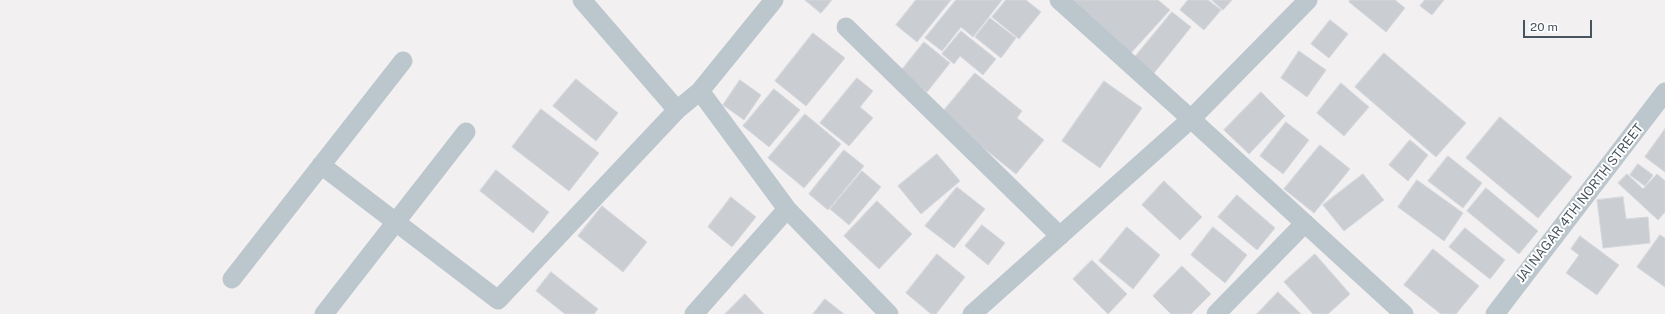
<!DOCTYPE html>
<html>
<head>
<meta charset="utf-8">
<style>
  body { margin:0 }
  #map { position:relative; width:1665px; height:314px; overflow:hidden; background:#f3f0f1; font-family:"Public Sans",sans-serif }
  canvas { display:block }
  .scale { position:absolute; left:1523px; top:20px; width:69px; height:18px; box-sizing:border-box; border:2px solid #48555e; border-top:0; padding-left:5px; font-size:12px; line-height:14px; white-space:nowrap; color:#48555e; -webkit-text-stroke:3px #fff; paint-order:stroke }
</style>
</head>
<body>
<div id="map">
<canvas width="1665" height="314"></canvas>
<div class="scale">20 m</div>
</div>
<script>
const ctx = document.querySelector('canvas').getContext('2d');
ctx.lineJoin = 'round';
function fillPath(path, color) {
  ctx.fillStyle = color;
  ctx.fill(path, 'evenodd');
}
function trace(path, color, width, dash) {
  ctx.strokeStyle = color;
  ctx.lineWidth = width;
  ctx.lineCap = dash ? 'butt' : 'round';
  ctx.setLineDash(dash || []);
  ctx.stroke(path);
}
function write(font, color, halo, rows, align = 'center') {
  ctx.font = font + ' "Public Sans",sans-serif';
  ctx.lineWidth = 4;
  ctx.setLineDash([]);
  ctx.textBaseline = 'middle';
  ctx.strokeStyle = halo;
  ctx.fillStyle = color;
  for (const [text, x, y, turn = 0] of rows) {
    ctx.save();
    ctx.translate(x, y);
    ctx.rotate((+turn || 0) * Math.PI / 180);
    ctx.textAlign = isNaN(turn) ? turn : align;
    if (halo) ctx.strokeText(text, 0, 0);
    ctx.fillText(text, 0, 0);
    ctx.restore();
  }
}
const building = new Path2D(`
  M805,0H832L821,13Z
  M916,0H951L917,42L896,25Z
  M956,0H1002L973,37L961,27L942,51L925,38Z
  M1006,0H1026L1041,12L1019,39L992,17Z
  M1071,0H1158L1170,10L1130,54Z
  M1188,0H1208L1221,10L1204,30L1180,10Z
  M1212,0H1232L1223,10Z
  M1350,0H1395L1405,8L1386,32L1349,2Z
  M1425,0H1444L1432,15L1420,6Z
  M1172,12L1191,27L1154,73L1134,58Z
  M990,18L1016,38L1001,58L975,37Z
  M1330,20L1348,34L1329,58L1311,44Z
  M961,31L996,59L983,75L960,56L954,64L942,54Z
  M813,33L845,58L806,106L775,81Z
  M924,42L950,63L927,92L901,71Z
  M1299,51L1326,70L1307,97L1281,78Z
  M1384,53L1466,123L1436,157L1355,87Z
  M975,73L1022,111L1017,118L1044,140L1016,174L941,114Z
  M857,78L873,91L860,107L873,118L849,146L820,123Z
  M576,79L618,113L596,141L553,106Z
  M740,80L761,95L744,120L723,105Z
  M1104,81L1142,108L1100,168L1062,141Z
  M1341,83L1369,107L1344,136L1317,113Z
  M774,89L800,110L769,147L743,126Z
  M1261,92L1285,116L1249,154L1224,130Z
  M541,109L599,153L569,191L512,147Z
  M805,114L841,144L804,188L768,158Z
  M1500,117L1572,177L1538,218L1466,158Z
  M1286,122L1309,140L1283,174L1260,156Z
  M1665,129V172L1645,157Z
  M1410,140L1428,155L1408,181L1389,165Z
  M1320,145L1350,169L1314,213L1284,189Z
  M844,150L864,166L828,210L809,194Z
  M937,154L960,181L921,214L898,186Z
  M1448,156L1482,183L1463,208L1428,181Z
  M1638,164L1653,175L1645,186L1630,175Z
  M496,170L549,212L533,233L480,191Z
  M862,171L881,187L849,225L830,209Z
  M1363,174L1384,200L1344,231L1323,205Z
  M1627,174L1643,189L1657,174L1665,181V212L1658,220L1618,183Z
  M1417,180L1463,213L1444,241L1398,207Z
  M1164,181L1202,217L1180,240L1142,205Z
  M957,187L985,209L954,248L925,226Z
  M1486,188L1538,231L1519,254L1467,211Z
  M1237,195L1275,228L1257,250L1218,217Z
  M731,197L756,217L732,247L708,227Z
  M1623,197L1626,219L1648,217L1650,243L1603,248L1597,200Z
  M877,201L912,234L879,269L844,236Z
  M602,206L647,242L623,272L578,236Z
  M982,225L1005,243L988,265L965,246Z
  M1127,227L1160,255L1133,289L1099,261Z
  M1213,227L1247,255L1225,283L1191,255Z
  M1465,228L1505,260L1490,279L1449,247Z
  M1660,235L1665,238V287L1637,267Z
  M1580,236L1619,265L1597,295L1566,273L1579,255L1571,249Z
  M1433,249L1479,286L1456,314H1441L1404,285Z
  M937,254L965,277L936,314H931L906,293Z
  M1315,254L1350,294L1328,314H1313L1284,282Z
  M1092,260L1127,294L1108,314L1073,279Z
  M1182,266L1211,294L1191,314H1171L1153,296Z
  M551,272L598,309L594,314H565L536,291Z
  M1278,292L1301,314H1257Z
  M745,294L764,314H725Z
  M825,299L844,314H813Z`);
fillPath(building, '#caced3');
trace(building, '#d4d7dc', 1);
trace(new Path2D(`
  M582,0L677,110
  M1059,0L1191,119L1308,0
  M846,27L1060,236
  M700,91L787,209L889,314
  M321,165L498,300L677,110L700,91L774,0
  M232,279L403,61
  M324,314L466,132
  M694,314L787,209
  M972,314L1191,119L1404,314
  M1216,314L1305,223
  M1495,314L1665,92`), '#bcc6cd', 19);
write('13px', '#48555e', '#fff', [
  ["JAI NAGAR 4TH NORTH STREET",1580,203,-52]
]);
</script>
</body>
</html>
